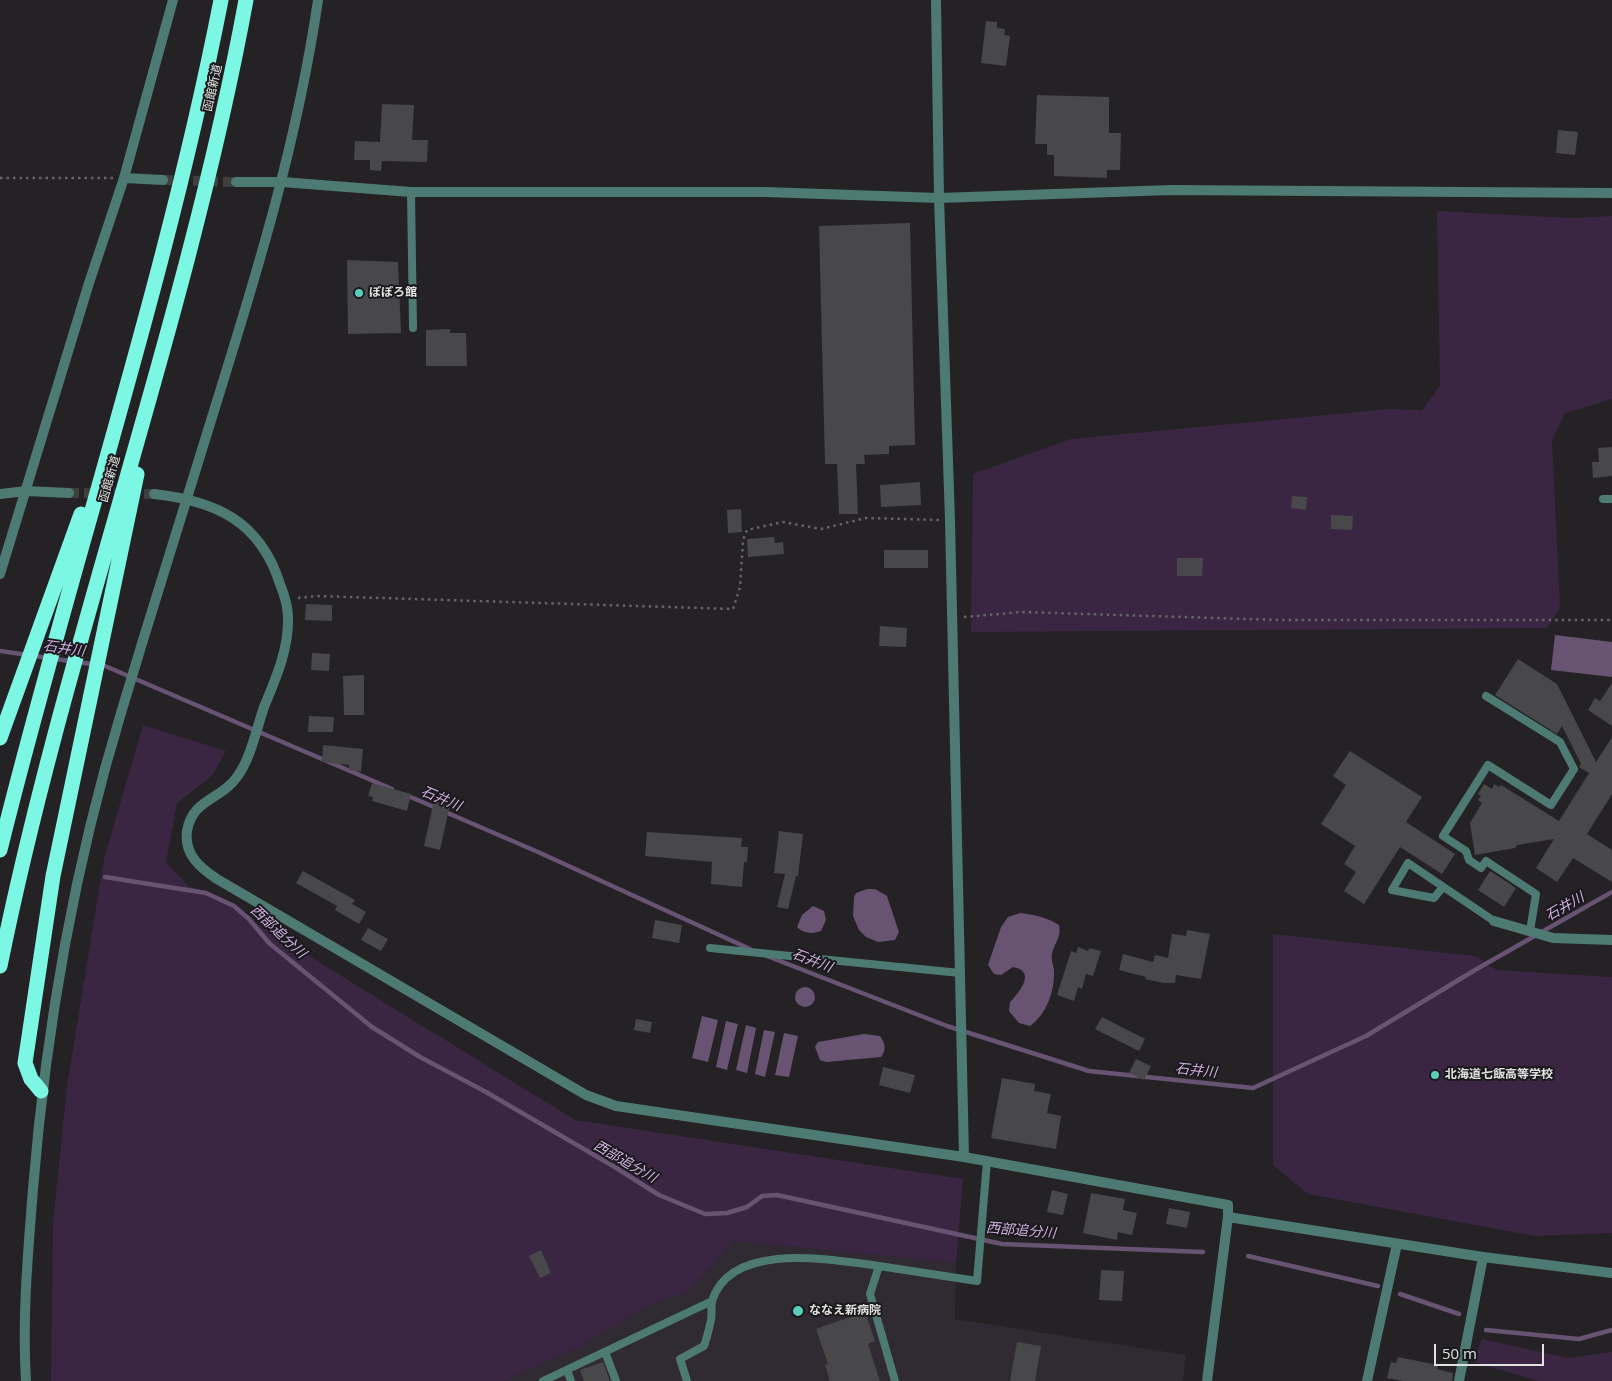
<!DOCTYPE html>
<html>
<head>
<meta charset="utf-8">
<style>
  body { margin:0 }
  #map { position:relative; width:1612px; height:1381px; overflow:hidden; background:#242224; font-family:"Open Sans",sans-serif }
  canvas { display:block }
  .scale { position:absolute; left:1434px; top:1344px; width:110px; height:22px; box-sizing:border-box; border:2px solid #e2e1e2; border-top:0; padding-left:6px; font-size:15px; line-height:18px; white-space:nowrap; color:#e2e1e2; -webkit-text-stroke:4px #1a191b; paint-order:stroke }
</style>
</head>
<body>
<div id="map">
<canvas width="1612" height="1381"></canvas>
<div class="scale">50 m</div>
</div>
<script>
const ctx = document.querySelector('canvas').getContext('2d');
ctx.lineJoin = 'round';
function fillPath(path, color) {
  ctx.fillStyle = color;
  ctx.fill(path, 'evenodd');
}
function trace(path, color, width, dash) {
  ctx.strokeStyle = color;
  ctx.lineWidth = width;
  ctx.lineCap = dash ? 'butt' : 'round';
  ctx.setLineDash(dash || []);
  ctx.stroke(path);
}
function write(font, color, halo, rows, align = 'center') {
  ctx.font = font + ' "Open Sans","Noto Sans JP",sans-serif';
  ctx.lineWidth = 4;
  ctx.setLineDash([]);
  ctx.textBaseline = 'middle';
  ctx.strokeStyle = halo;
  ctx.fillStyle = color;
  for (const [text, x, y, turn = 0] of rows) {
    ctx.save();
    ctx.translate(x, y);
    ctx.rotate((+turn || 0) * Math.PI / 180);
    ctx.textAlign = isNaN(turn) ? turn : align;
    if (halo) ctx.strokeText(text, 0, 0);
    ctx.fillText(text, 0, 0);
    ctx.restore();
  }
}
fillPath(new Path2D(`
  M734,1241L956,1263L955,1319L1186,1355L1183,1381H504L577,1348L654,1303L688,1293Z`), '#302b32');
fillPath(new Path2D(`
  M1437,211L1570,218L1612,216V399L1565,413L1552,440L1560,608L1547,628L971,632L973,474L1071,439L1390,409L1422,410L1440,386Z
  M143,725L226,751L212,776L177,803L166,862L188,886L219,897L249,919L575,1120L963,1179L956,1263L734,1241L688,1293L654,1303L577,1348L504,1381H51L53,1224L67,1086L104,859Z
  M1273,934L1476,956L1496,970L1612,977V1233L1535,1236L1308,1194L1273,1165Z
  M1482,1339L1568,1358L1612,1352V1381H1539L1474,1362Z`), '#3a2642');
fillPath(new Path2D(`
  M1555,635L1612,642V677L1551,670Z
  M867,889H875L887,896L899,932L895,940L878,942L866,937L859,930L853,916L854,897L856,893Z
  M813,906L824,911L826,920L821,931C812,934 804,934 797,927L802,915Z
  M1020,913C1035,915 1046,917 1059,925C1062,937 1054,943 1052,954C1051,960 1053,964 1054,970C1055,990 1047,1014 1030,1026L1019,1023L1009,1011L1010,1002C1019,993 1037,971 1013,967L1001,975L994,974L988,965L1001,927L1008,917Z
  M795 997a10 10 0 1 1 20 0a10 10 0 1 1-20 0Z
  M702,1016L718,1020L708,1062L692,1058Z
  M726,1021L738,1024L727,1070L716,1067Z
  M746,1025L756,1028L747,1073L736,1070Z
  M764,1030L775,1032L765,1077L755,1074Z
  M784,1033L798,1036L789,1077L775,1075Z
  M864,1034L880,1036C885,1044 887,1049 881,1057L826,1062L820,1060L815,1047L818,1042Z`), '#685372');
trace(new Path2D(`
  M0,651L105,666L392,789
  M406,795L538,852L750,949
  M105,877L206,893L234,906L249,919L269,943L372,1027L420,1057L486,1092L613,1166L659,1195L705,1214L727,1213L747,1207L762,1196L777,1195L1002,1244L1203,1252
  M767,956L947,1026L1089,1071L1253,1088L1366,1036L1475,970L1612,892
  M1248,1256L1378,1286
  M1400,1294L1459,1314
  M1486,1330L1579,1339L1612,1330`), '#685372', 4.5);
fillPath(new Path2D(`
  M986,21L997,22V28L1005,29L1004,35L1010,36L1006,66L981,63Z
  M1037,95L1109,97V133H1121L1120,170H1107V178L1054,176V155H1047V144H1035Z
  M382,104L414,105L412,140H428L427,162L382,161L381,171L370,170V160H354L355,141L380,142Z
  M1558,130L1578,132L1575,155L1556,153Z
  M910,223L915,445L889,446V454L864,455L865,464H856L858,514H839L837,464H825L819,226Z
  M347,260L398,262L401,333L348,334Z
  M450,329V333H466L467,366H426V330Z
  M1612,447V476L1593,478L1592,462H1599L1598,448Z
  M920,482L921,505L881,507L880,485Z
  M1292,496L1307,497L1306,510L1291,508Z
  M741,509L742,532L728,533L727,510Z
  M1331,515L1353,516L1352,530L1331,529Z
  M774,537L775,543L783,542L784,554L748,557L747,539Z
  M884,550H928V568H884Z
  M1177,558H1203L1202,576H1177Z
  M306,604L332,605V621L305,620Z
  M880,626L907,628L906,647L879,646Z
  M312,653L330,654L329,671L311,670Z
  M1518,659L1557,684L1596,762L1612,737V794L1587,834L1612,850V882L1573,858L1557,882L1536,868L1554,839L1517,845L1515,848L1475,855L1470,823L1482,803L1478,800L1481,796L1478,794L1484,784L1492,789L1494,784L1499,787L1501,785L1559,821L1589,773L1579,767L1581,764L1562,726L1557,734L1495,695Z
  M364,675V715H344L343,676Z
  M1612,683V726L1588,710L1595,698L1600,701Z
  M309,716L334,717L333,732H308Z
  M323,745L363,749L361,772L349,770V765L322,762Z
  M1350,751L1422,797L1406,822L1455,854L1442,874L1400,847L1364,904L1344,891L1356,872L1344,864L1355,846L1321,824L1346,785L1333,776Z
  M372,783L411,794L407,811L372,801L373,797L368,796Z
  M435,796L451,800L440,850L424,846Z
  M779,831L803,834L798,876H796L788,909L777,907L785,874L774,873Z
  M647,832L742,838L741,847H748L747,862H744L742,887L711,884L712,862L645,856Z
  M303,871L355,900L352,904L366,912L359,924L335,910L337,906L296,883Z
  M1490,871L1516,888L1504,907L1478,890Z
  M655,920L682,925L679,943L652,938Z
  M368,928L388,939L381,951L361,940Z
  M1187,930L1210,934L1201,979L1176,975L1175,983H1164L1145,979L1146,977L1119,970L1123,954L1153,962L1155,955L1168,958L1172,934L1186,936Z
  M1078,947L1088,951L1089,948L1101,951L1093,976L1086,974L1082,989L1078,987L1074,1001L1057,995L1071,951L1076,953Z
  M1102,1017L1145,1039L1139,1051L1095,1029Z
  M636,1019L652,1022L650,1033L634,1030Z
  M1136,1059L1151,1066L1144,1080L1129,1073Z
  M883,1067L915,1075L910,1093L879,1085Z
  M1002,1078L1035,1084L1034,1091L1051,1094L1047,1113L1061,1116L1056,1149L991,1138Z
  M1052,1190L1068,1194L1063,1215L1047,1212Z
  M1091,1193L1125,1199L1123,1210L1137,1213L1132,1235L1118,1232L1117,1240L1083,1233Z
  M1169,1208L1190,1212L1187,1228L1166,1224Z
  M541,1250L551,1273L540,1278L529,1256Z
  M1101,1270L1124,1271L1122,1301L1099,1300Z
  M865,1312L875,1341L868,1344L880,1381H830L825,1365L828,1364L816,1329Z
  M1017,1342L1041,1346L1035,1381H1010Z
  M1398,1357L1438,1365L1437,1369L1453,1373L1452,1381H1403L1387,1378L1391,1362L1396,1363Z
  M603,1362L610,1381H584L580,1370Z`), '#484749');
trace(new Path2D(`
  M163,180L236,182
  M69,493L154,494`), '#403f40', 10, [10, 5]);
trace(new Path2D(`
  M0,178H113
  M298,598L317,596L733,609L740,587L743,540L747,530L783,522L821,529L866,518L939,520
  M964,617L1022,612L1280,620H1612`), '#666466', 2.5, [2.5, 4]);
trace(new Path2D(`
  M411,192L413,328
  M1603,499H1612
  M1486,696L1560,742L1574,769L1551,805L1488,765L1443,836L1466,851L1469,860L1481,868L1486,861L1536,894L1530,931
  M1443,887L1434,898L1392,890L1408,863L1494,921
  M710,948L960,973
  M605,1352L616,1381
  M567,1370L571,1381
  M543,1381L712,1301
  M687,1381L680,1359L704,1346C707,1338 709,1329 711,1320C712,1314 711,1307 712,1301C731,1240 833,1260 879,1266
  M895,1381L870,1294L879,1266L977,1281L987,1161`), '#4d7a72', 8);
trace(new Path2D(`
  M0,574L89,283L124,178L173,0
  M1494,921L1553,938L1612,940
  M26,1381C22,1317 28,1253 33,1189C46,1029 74,868 121,713C151,613 182,513 213,414C256,276 297,144 318,0
  M1367,1381L1397,1244
  M1459,1381L1483,1257`), '#4d7a72', 10);
trace(new Path2D(`
  M936,0L939,198L950,520L964,1157
  M124,178L163,180
  M236,182H282L411,192H765L939,198L1171,190L1612,193
  M0,494L26,491L69,493
  M154,494C216,501 260,521 280,584C284,594 288,605 288,617C289,649 276,678 264,707C256,730 251,758 237,777C221,800 192,799 187,831C184,854 199,867 217,879L586,1095L616,1106L964,1157L1228,1205V1217L1483,1257L1612,1273
  M1207,1381L1228,1217`), '#4d7a72', 10);
trace(new Path2D(`
  M0,738L81,514
  M0,850C70,566 165,287 221,0
  M0,966C66,640 186,327 246,0
  M41,1091L31,1079L25,1063L53,876L137,474`), '#7cf7e4', 15);
for (const [x, y, r, color] of [
  [359,293,5,"#5acebd"],
  [1435,1075,5,"#5acebd"],
  [798,1311,6,"#5acebd"]
]) {
  const dot = new Path2D();
  dot.arc(x, y, r, 0, 2 * Math.PI);
  ctx.fillStyle = color;
  ctx.fill(dot);
  trace(dot, '#1a191b', 2);
}
write('12px', '#e2e1e2', '#1a191b', [
  ["函館新道",213,88,-77],
  ["函館新道",110,479,-74]
]);
write('bold 12px', '#e2e1e2', '#1a191b', [
  ["ぽぽろ館",369,293],
  ["北海道七飯高等学校",1445,1075],
  ["ななえ新病院",809,1311]
], 'left');
write('italic 14px', '#d3aee4', '#1a191b', [
  ["石井川",64,649,8],
  ["石井川",441,799,23],
  ["石井川",1565,907,-30],
  ["西部追分川",278,932,43],
  ["石井川",812,961,21],
  ["石井川",1196,1071,6],
  ["西部追分川",625,1162,30],
  ["西部追分川",1021,1231,5]
]);
</script>
</body>
</html>
